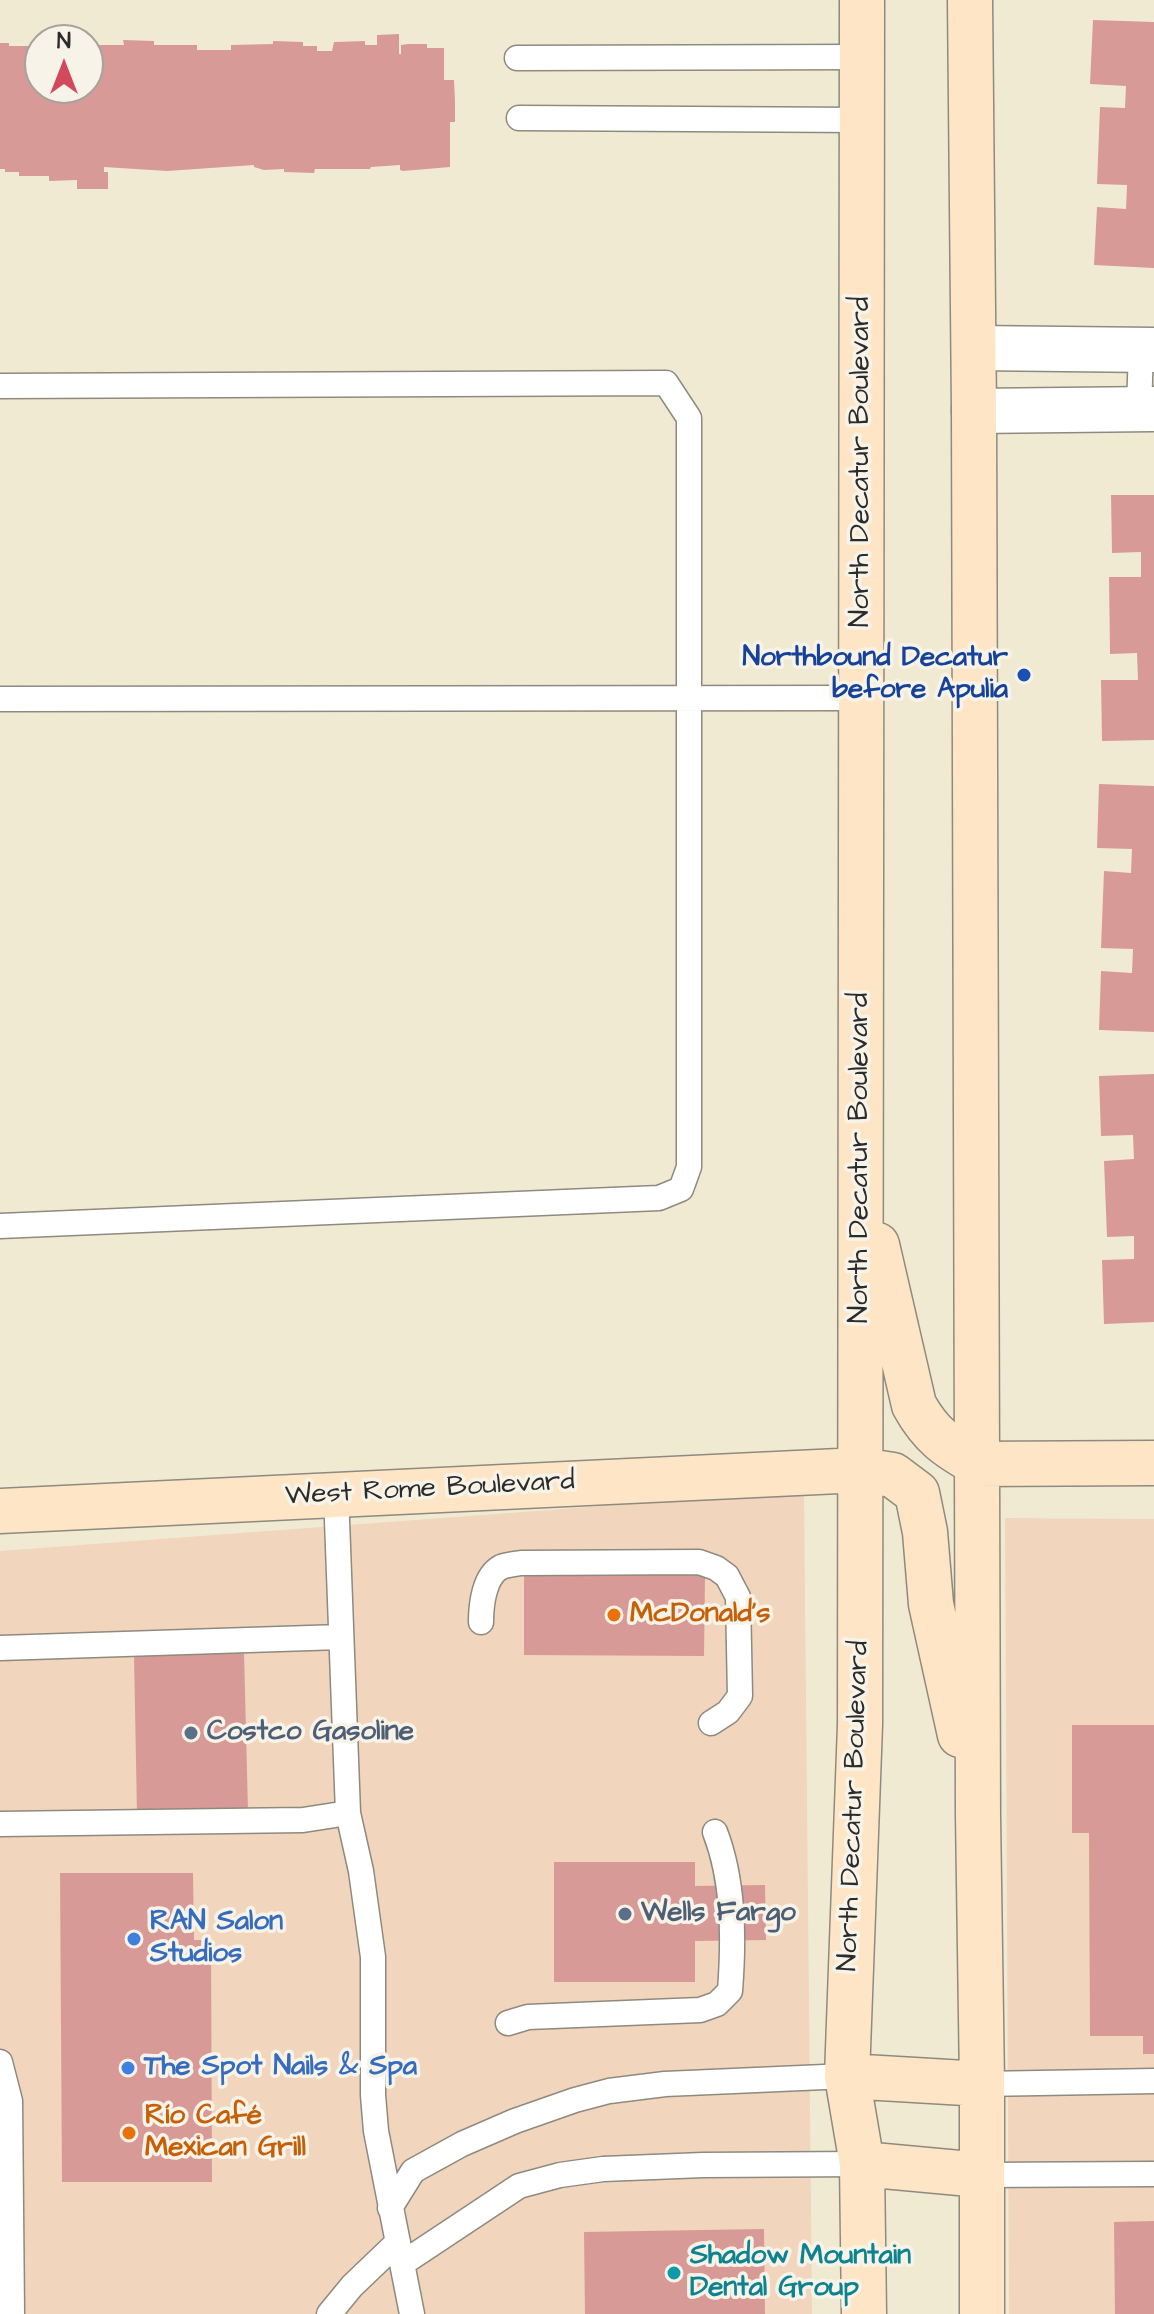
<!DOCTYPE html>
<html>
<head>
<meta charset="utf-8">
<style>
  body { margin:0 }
  #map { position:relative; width:1154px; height:2314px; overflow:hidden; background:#f1ead3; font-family:"Architects Daughter",sans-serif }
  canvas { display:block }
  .north { position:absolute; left:24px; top:24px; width:80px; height:80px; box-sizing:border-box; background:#f7f3e8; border:2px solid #a5a39c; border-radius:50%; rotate:0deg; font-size:22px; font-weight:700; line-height:32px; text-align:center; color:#2b2b2b }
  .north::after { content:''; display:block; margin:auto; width:28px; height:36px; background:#d1495b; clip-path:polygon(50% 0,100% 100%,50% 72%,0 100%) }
</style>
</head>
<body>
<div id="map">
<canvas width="1154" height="2314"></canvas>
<div class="north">N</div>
</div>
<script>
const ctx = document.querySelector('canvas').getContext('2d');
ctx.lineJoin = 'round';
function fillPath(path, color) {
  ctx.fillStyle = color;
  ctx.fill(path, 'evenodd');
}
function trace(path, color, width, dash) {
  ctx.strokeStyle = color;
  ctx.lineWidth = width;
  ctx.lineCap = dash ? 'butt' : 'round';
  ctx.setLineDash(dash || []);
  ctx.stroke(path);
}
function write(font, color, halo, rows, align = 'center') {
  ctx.font = font + ' "Architects Daughter",sans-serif';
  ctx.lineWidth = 7;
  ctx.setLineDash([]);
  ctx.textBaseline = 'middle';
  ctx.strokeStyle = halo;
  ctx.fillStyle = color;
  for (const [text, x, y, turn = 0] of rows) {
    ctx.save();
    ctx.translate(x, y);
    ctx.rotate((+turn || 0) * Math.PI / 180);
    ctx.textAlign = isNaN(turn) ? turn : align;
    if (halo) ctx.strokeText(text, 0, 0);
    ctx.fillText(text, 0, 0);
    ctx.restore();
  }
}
fillPath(new Path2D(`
  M804,1491L812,2314H0V1551Z
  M1005,1518L1154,1519V2314H1009Z`), '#f1d5bd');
fillPath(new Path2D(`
  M1093,20L1154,22V268L1094,265L1097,207L1126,209L1127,185L1097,184L1100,107L1125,108L1126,86L1090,84Z
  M399,34V54H401V45L408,44H427V48H444V80H454L455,101V122H450V167L403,171L400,170V165L371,167L370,169H315L314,173L284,172V169L264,170L254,167V165L167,171L104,167V172H108V189H77V180L49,181V176H19V172H5V169H0V43H9V46H36V41L40,40V88H88V41H97V45H124L123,40L154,41V45H197V50H231V45L273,44V41L303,42V46H317V51H332L334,42L365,41V45H377V35Z
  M1111,495H1154V740L1102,741L1101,680H1138L1137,653L1110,654L1109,577H1141V552L1112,553Z
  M1099,784L1154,786V1032L1099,1030L1101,971L1132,973L1133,949L1101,948L1104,871L1131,873L1132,849L1097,848Z
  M1154,1074V1322L1104,1324L1102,1260L1134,1259V1236L1107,1237L1104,1161L1134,1159L1133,1135L1101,1136L1099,1076Z
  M524,1575H705L704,1656L524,1655Z
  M244,1652L248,1812L137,1814L134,1654Z
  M1072,1725H1154V2054H1143V2036H1090L1089,1833H1072Z
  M554,1862H695V1886L765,1885L766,1940L695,1941V1982H554Z
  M60,1873H193L194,1940H211L212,2182H62Z
  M1154,2221V2314H1115L1114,2222Z
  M764,2229L765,2314H585L584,2232Z`), '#d89a96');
const lane = new Path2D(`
  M517,58L862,57
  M519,118L862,120
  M0,386L666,383L689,418V1167L681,1189L659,1198L0,1226
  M1139,409L1141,350
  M0,699L862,698
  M336,1494L348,1813L361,1871L373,1957V2095L376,2131L412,2314
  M481,1622C481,1605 484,1576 501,1567C506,1565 515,1564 521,1563L699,1562L716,1568L727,1576L738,1597L740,1696L728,1712L711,1723
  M0,1648L341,1637
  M0,1824L303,1820L348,1813
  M508,2023L528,2017L700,2010L717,2004L730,1991C734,1939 734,1881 715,1832
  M0,2062L10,2101L12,2314
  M982,2084L1154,2081
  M981,2175L1154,2174
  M390,2208L413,2171L462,2144L515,2121L575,2100L609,2091L665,2084L847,2076
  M403,2263L519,2186L560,2175L603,2169L703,2165L862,2164
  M329,2314L352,2286L398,2242`);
const street = new Path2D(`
  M974,348L1154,350
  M974,411L1154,409`);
const secondary = new Path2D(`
  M862,0L860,1725L847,2076L862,2164L864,2314
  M970,0L974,411L978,1815L982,2084V2314
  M877,1245L914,1405C931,1436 948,1447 978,1464
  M978,1464L1154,1463
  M0,1511L860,1470L893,1475L917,1493L925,1532L931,1604L960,1735
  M847,2076L982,2084
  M862,2164L981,2175`);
trace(lane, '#8e8a7f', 27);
trace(street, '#8e8a7f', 47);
trace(secondary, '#8e8a7f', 47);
trace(lane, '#fff', 24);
trace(street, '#fff', 44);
trace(secondary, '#fde5c5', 44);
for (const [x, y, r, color] of [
  [1024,675,8,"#1a4fb4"],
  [614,1615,8,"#e8710a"],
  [191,1733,8,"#5c6f8a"],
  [625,1914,8,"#5c6f8a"],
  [134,1939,8,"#3f7fe0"],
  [128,2068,8,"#3f7fe0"],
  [129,2133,8,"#e8710a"],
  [674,2273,8,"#0f9aa8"]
]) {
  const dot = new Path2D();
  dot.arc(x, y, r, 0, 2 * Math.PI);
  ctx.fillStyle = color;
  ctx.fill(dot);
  trace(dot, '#f7f3e8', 3);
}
write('28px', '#2b2b2b', '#f7f3e8', [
  ["North Decatur Boulevard",862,462,-90],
  ["North Decatur Boulevard",861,1158,-90],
  ["West Rome Boulevard",430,1490,-3],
  ["North Decatur Boulevard",855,1806,-88]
]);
write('bold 28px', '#164399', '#f7f3e8', [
  ["Northbound Decatur",1008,659],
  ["before Apulia",1008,691]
], 'right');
write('bold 28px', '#c56008', '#f7f3e8', [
  ["McDonald's",630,1615],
  ["Río Café",145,2117],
  ["Mexican Grill",145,2149]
], 'left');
write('bold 28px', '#4e5e75', '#f7f3e8', [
  ["Costco Gasoline",207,1733],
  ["Wells Fargo",641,1914]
], 'left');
write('bold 28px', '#366cbe', '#f7f3e8', [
  ["RAN Salon",150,1923],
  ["Studios",150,1955],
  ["The Spot Nails & Spa",144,2068]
], 'left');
write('bold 28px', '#0d838f', '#f7f3e8', [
  ["Shadow Mountain",690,2257],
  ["Dental Group",690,2289]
], 'left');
</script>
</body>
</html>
